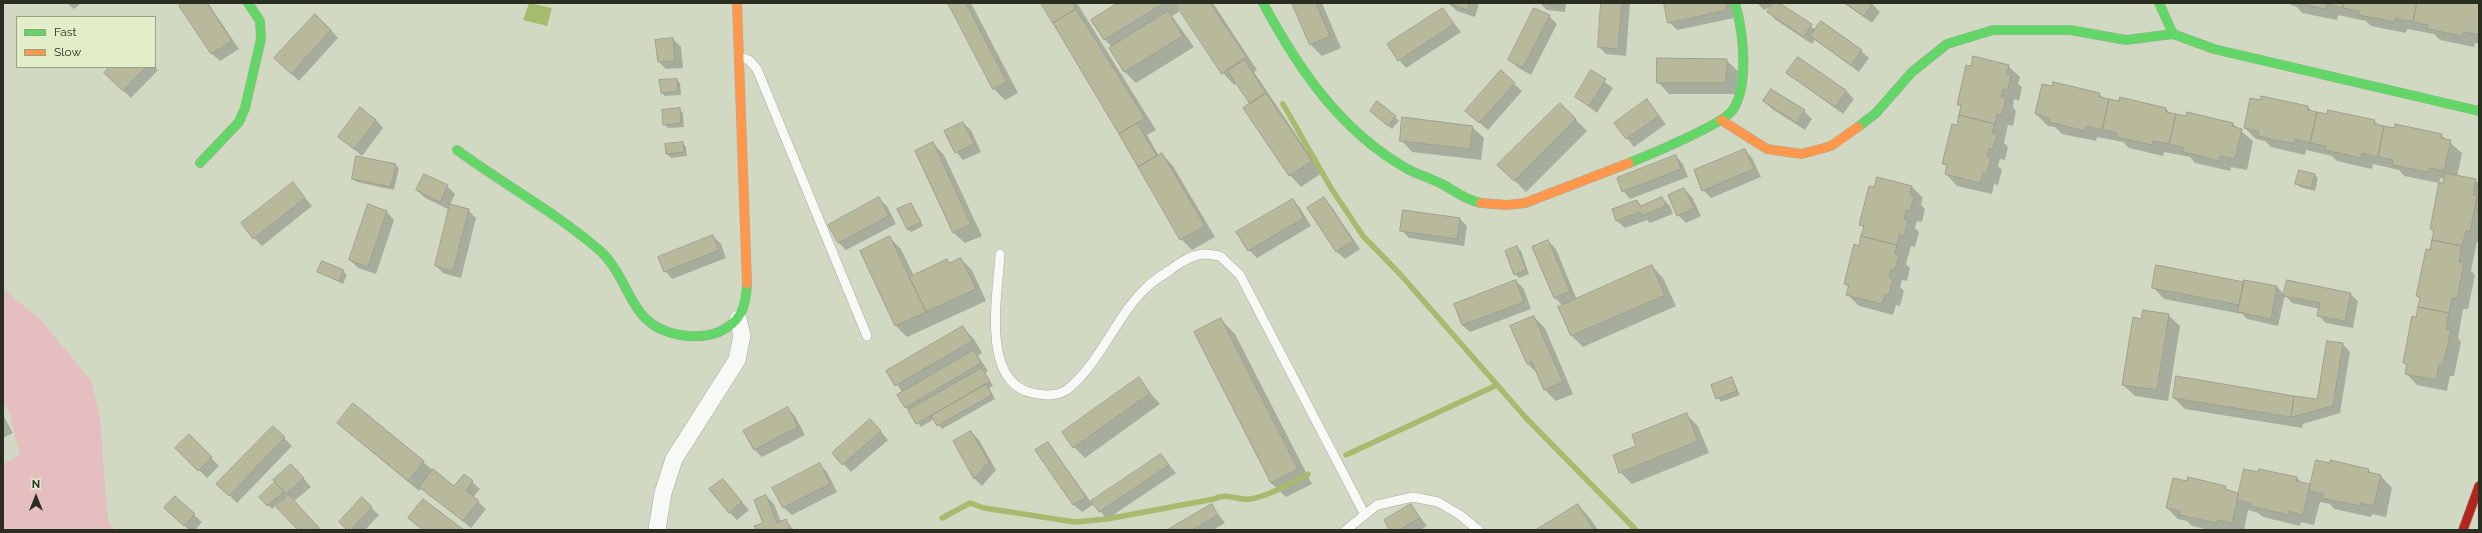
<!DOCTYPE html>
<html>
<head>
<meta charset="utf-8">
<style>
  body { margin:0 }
  #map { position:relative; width:2482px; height:533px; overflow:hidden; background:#d1d9c3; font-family:Raleway,sans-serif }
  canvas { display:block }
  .frame { position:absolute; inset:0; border:4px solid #292e20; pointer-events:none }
  .legend { position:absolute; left:16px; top:16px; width:140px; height:52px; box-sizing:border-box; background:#e1eec8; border:1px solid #97a185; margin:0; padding:5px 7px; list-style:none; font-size:12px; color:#292e20 }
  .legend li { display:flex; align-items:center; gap:8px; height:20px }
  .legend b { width:20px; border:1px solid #97a185 }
  .north { position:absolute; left:16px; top:477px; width:40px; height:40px; -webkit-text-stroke:3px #e1eec8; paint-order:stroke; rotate:0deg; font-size:11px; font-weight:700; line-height:16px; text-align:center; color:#292e20 }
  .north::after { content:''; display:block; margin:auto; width:14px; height:18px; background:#292e20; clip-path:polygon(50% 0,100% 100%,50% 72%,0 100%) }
</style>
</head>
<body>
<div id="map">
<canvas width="2482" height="533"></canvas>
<div class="frame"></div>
<ul class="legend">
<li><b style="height:5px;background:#63d668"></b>Fast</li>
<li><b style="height:5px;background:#ff974d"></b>Slow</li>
</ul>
<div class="north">N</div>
</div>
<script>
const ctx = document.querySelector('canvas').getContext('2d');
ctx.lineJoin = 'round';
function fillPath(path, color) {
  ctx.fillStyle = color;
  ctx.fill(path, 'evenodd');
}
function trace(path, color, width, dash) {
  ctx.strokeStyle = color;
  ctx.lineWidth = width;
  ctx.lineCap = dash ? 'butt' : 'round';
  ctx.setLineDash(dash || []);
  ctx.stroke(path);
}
fillPath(new Path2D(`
  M3,289L41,320L92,382L100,420L108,522L115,530H3V465L20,454L9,412L3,403Z`), '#e5bebf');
fillPath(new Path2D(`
  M529,3L552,8L547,26L523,20Z`), '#a6bb6e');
fillPath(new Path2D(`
  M67,3H81L74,9Z
  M186,3H208L239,49L220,61L212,54L181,6Z
  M949,3H971L1018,93L1005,100L993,88Z
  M1043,3H1077L1156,130L1147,135L1159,156L1162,154L1173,166L1215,237L1192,250L1181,239Z
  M1120,3H1176L1179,12L1172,16L1194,47L1136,83L1125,72L1110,48L1112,47L1104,39Z
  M1176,3H1213L1257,70L1254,72L1322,173L1301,187L1290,175L1250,104L1237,83L1234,85L1223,73Z
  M1293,3H1322L1341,48L1322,56L1310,44Z
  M1479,3L1475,17L1457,11L1449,4Z
  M1540,3H1566L1565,12L1547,10Z
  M1602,3H1630L1626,56L1606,54L1599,47Z
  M1671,3H1730L1734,18L1677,30L1669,22Z
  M1757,3H1778L1816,30L1861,51L1869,58L1859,72L1815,40L1812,44L1776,20L1768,12L1772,6L1764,10Z
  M1844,3H1871L1880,12L1872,23Z
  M2286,3H2479V44L2475,43L2474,47L2440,40L2434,34L2407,29L2406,33L2371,26L2366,21L2338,15L2337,20L2302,13L2297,7Z
  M1443,10L1461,32L1406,68L1399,60Z
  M1549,16L1557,24L1531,75L1517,67L1509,59Z
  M331,30L338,38L299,81L283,66Z
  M673,39L681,47L683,68L666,69L659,62Z
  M1726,60L1738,71L1737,94H1669L1658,82Z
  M2008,66L2020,77L2018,84L2022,87L2019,101L2014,99L2013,107L2016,111L2013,126L2008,125L2004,143L2008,147L2005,160L2000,159L1998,166L2002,170L1998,185L1994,184L1992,194L1957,186L1946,174L1947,167L1944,163L1957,126L1962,108L1958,104Z
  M111,67H155L158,70L131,98L105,73Z
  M1501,72L1522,91L1488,130L1474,118Z
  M1591,72L1613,88L1597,113L1576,97Z
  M1787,73L1846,91L1854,99L1843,114Z
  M677,80L680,83L681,95L665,96L662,93Z
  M1771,90L1804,111L1812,119L1805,130L1772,109L1764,101Z
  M2099,94L2105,99L2166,109L2171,114L2187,117V113L2233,124L2253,141L2247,170L2231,167L2230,171L2195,163L2190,157L2164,152L2163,156L2129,148L2123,142L2097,137L2096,141L2062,134L2055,127L2048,126L2036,114Z
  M1647,100L1666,124L1634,147L1615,123Z
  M1560,104L1587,131L1526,192L1499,165Z
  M2308,107L2313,112L2374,121L2380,126L2441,135L2462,153L2457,177L2475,180L2479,184V242H2477L2471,271L2475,275L2468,309H2463L2458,338L2461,342L2454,376H2450L2447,391L2417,385L2406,373L2407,366L2404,363L2417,318L2421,299L2417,296L2434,232L2431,229L2445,179L2440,178L2439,183L2404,176L2399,170L2373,164L2372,169L2337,161L2332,156L2306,150L2305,155L2271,147L2265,141L2256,139L2245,128Z
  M679,109L683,113L684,127L668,128L664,124Z
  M1375,115L1395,117L1399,121L1392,129Z
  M376,120L383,128L362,156L339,137Z
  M963,123L971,130L981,152L963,160L956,152Z
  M1472,127L1484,138L1481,160L1412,152L1401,140Z
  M683,143L686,147L687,156L671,158L667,154L666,145Z
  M933,143L944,155L982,236L965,243L953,232Z
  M1745,150L1752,158L1761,177L1711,198L1703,190Z
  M1676,156L1683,164L1688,177L1630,199L1623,191Z
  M395,165L399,168L394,190L357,182L353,179Z
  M2315,175L2318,178L2315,191L2300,187L2296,183Z
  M293,184L312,206L262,246L254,238Z
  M447,186L455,194L448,209L425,198L417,190Z
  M1912,187L1923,198L1921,205L1925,209L1922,222L1917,221L1915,228L1919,232L1915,247L1911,246L1906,264L1910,268L1907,281L1902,280L1900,287L1904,291L1900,306L1896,305L1893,315L1859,306L1848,295L1849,288L1845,284L1860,247L1864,228L1861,225L1875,188Z
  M1684,189L1692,197L1701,216L1686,223L1678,215Z
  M1324,198L1331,206L1360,249L1345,259L1337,252L1308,208Z
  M1662,198L1670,206L1673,214L1650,223L1647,220L1625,228L1617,221L1613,210L1637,201L1642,206Z
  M879,199L887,206L896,224L846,250L839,243Z
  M1293,200L1300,208L1311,226L1257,258L1249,250Z
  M910,204L923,226L911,232L907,229Z
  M368,206L387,212L394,220L376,274L358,268L350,260Z
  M468,210L476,218L461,278L443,273L436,266Z
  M1460,219L1467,226L1464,246L1409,238L1401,230Z
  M713,236L721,244L726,258L672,279L665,271Z
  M890,238L901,249L914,276L947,260L950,264L961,259L972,270L986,301L907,337L896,326L861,251Z
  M1548,241L1556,249L1577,300L1652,266L1663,278L1676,306L1583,347L1572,336L1560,307L1563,306L1554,297Z
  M1517,247L1521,251L1529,274L1519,278L1515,274Z
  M343,271L347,275L343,284L319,272Z
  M1516,281L1524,289L1531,309L1470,332L1462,325Z
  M2245,281L2277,287L2285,295L2350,294L2358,301L2353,328L2326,323L2319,316L2320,309L2292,303L2285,295L2278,326L2247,319L2242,314L2164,299L2153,287L2245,283Z
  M2168,315L2180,326L2168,401L2135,396L2123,385L2142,320Z
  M1534,317L1545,328L1573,394L1556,401L1545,390L1538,374L1528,364Z
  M1221,320L1235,334L1312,484L1286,497L1271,483Z
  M962,327L974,339L982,353L978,356L988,371L985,373L993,386L989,388L995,399L942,429L934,419L921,427L906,407L903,393L887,371Z
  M2343,344L2350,352L2340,413L2303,424L2302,428L2185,409L2174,398L2318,401Z
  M1732,378L1740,395L1721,402L1712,386Z
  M1138,379L1160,404L1085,458L1074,447Z
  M787,408L795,416L805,435L762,457L755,450Z
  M3,415L13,433L3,438Z
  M1687,415L1698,426L1709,453L1632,484L1620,472L1638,447Z
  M338,423L423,462L454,488L472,482L480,489L473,497L486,509L471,528L422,488L419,491Z
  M273,427L292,446L237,503L218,484Z
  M878,428L888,440L851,472L833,453Z
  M971,432L979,440L996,470L982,486L974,478Z
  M189,435L219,466L207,478L177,448Z
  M1048,443L1091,502L1161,455L1176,473L1107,519L1094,504L1082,512L1074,505L1037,451Z
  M820,465L827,472L837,492L792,515L784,508L774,489Z
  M2260,470L2297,478L2302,483L2311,485L2368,470L2373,474L2381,476L2392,488L2386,517L2372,514L2371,517L2334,509L2330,504L2320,502L2314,525L2301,522L2300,526L2263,517L2258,513L2248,510L2244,530H2210L2192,526L2187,521L2178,519L2167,508L2187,482L2225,487L2230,492L2239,494Z
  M299,473L311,487L294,501L320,530H299L288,495L272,509L260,497L281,489Z
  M730,488L749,510L737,520L729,512Z
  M766,496L774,504L781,522L785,520L794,530H757L764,523Z
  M362,499L379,515L365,530H348Z
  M1411,505L1427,526L1420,530H1391Z
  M1578,505L1589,517L1598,530H1538Z
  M1212,506L1225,523L1213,530H1169Z
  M165,508L194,515L202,522L195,530H189Z`), '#0003');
trace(new Path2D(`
  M1283,104L1331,188L1363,236L1400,274L1526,418L1636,530
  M1346,455L1497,385
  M942,518L970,503L984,508L1075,522L1107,519L1214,499C1228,492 1237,501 1250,499C1270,496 1290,483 1308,474`), '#a6bb6e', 5.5);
const building = new Path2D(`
  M184,3H207L232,41L211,54L179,6Z
  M948,3H966L1007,82L993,89Z
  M1041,3H1073L1076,9L1053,23Z
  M1118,3H1164L1104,40L1091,20Z
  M1175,3H1210L1247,58L1222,74Z
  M1292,3H1316L1330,36L1310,45Z
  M1449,3H1469L1468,10Z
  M1539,3H1558V5Z
  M1601,3H1622L1618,49L1598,47Z
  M1664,3H1725L1727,10L1668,23Z
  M1773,3H1779L1812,24L1804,37L1767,12Z
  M1845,3H1873L1864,16Z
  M2297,3H2343V8L2327,4L2326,9Z
  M2343,3H2417L2413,22L2395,18V22L2359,15V11L2343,8Z
  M2417,3H2479V35L2464,32L2463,36L2427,29L2428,25L2413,22Z
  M1443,8L1454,24L1398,61L1387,44Z
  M1534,8L1550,15L1523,68L1508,60Z
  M1076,9L1145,118L1119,134L1053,23Z
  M1168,11L1183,36L1124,72L1109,48Z
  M315,14L331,30L291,74L274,58Z
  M1821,21L1862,50L1851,65L1810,36Z
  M673,38L675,61L658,62L655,40Z
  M1973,56L2009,65L2007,74L2011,75L2008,90L2003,89L2001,97L2006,99L2002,115L1997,114L1995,124L1959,115L1961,105H1957L1966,65L1971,66Z
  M1798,57L1847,91L1835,107L1786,73Z
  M1657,58L1727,59L1726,83H1657Z
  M1244,59L1266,93L1250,104L1227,70Z
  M109,67H146L123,91L104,73Z
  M1501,70L1515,83L1479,123L1465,111Z
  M1591,70L1606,79L1589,106L1575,97Z
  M677,79L678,91L661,93L659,80Z
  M2053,82L2100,93L2099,97L2109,99L2102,130L2086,126L2085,131L2049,122L2050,118L2035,114L2042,84L2052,86Z
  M1771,89L1805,110L1797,123L1763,101Z
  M1266,93L1312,161L1289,176L1243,108Z
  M2261,96L2308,106L2307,110L2317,112L2310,143L2295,139L2294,144L2258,136L2259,132L2244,128L2250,98L2261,100Z
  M2120,97L2166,108V112L2176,114L2169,144L2153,141L2152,145L2116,137L2117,133L2102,130L2109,99L2119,101Z
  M1647,99L1659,116L1626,139L1614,123Z
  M1377,101L1396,116L1388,126L1370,111Z
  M1560,103L1576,119L1514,181L1497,165Z
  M360,107L376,120L354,149L338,137Z
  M680,108L681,123L663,125L662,110Z
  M2328,110L2375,120L2374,124L2384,126L2378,157L2362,153L2361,158L2325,150L2326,146L2310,143L2317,112L2327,114Z
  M2187,112L2233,123L2232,126L2242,129L2235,159L2220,156L2219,161L2183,152L2184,148L2169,144L2176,114L2186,116Z
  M1959,115L1995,124L1992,133L1997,134L1993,149L1989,148L1987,157L1991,158L1987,174L1983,173L1980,183L1945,174L1947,165L1942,164L1952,124L1957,125Z
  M1402,117L1473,126L1470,149L1400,141Z
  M963,122L974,144L955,153L944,131Z
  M1137,123L1157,156L1138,167L1119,134Z
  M2395,124L2442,134L2441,138L2451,140L2444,171L2429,168L2428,172L2392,165L2393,160L2378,157L2384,126L2394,128Z
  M683,142L684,152L666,154L665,144Z
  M933,142L971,224L953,233L915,151Z
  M1745,149L1754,169L1702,191L1694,170Z
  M1162,153L1205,226L1180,240L1138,167Z
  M1676,155L1681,169L1622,192L1617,178Z
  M356,156L396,164L391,187L352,179Z
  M2299,170L2315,174L2311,188L2295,184Z
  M2445,173L2476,179L2473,195L2477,196L2470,232L2466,231L2462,246L2432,240L2434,230L2430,229L2439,182L2443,183Z
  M424,174L448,185L440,202L416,190Z
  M1877,177L1912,186L1910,195L1914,196L1910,211L1906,210L1904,219L1908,220L1904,236L1899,235L1897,245L1861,236L1864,226L1859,225L1869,186L1874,187Z
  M293,182L305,198L253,239L241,223Z
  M1684,188L1694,208L1677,216L1668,195Z
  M879,197L889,216L838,243L828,225Z
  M1324,197L1353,241L1336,252L1307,208Z
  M1662,197L1666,206L1641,216L1640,212L1616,221L1612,209L1637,200L1640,206Z
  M1293,199L1304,218L1248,251L1236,232Z
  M911,203L921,222L907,229L897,209Z
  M368,204L387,211L368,267L349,260Z
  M450,204L469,209L453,271L435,266Z
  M1403,210L1460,218L1457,239L1400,231Z
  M713,235L719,250L664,272L658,257Z
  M890,236L926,312L895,326L860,251Z
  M1861,236L1897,245L1895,254L1899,255L1895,270L1891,269L1889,277L1893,279L1889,295L1885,294L1882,304L1846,295L1849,285L1844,284L1854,244L1859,246Z
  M1548,240L1570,291L1554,298L1532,247Z
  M2432,240L2462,246L2459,262L2464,263L2457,299L2452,298L2449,313L2418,307L2420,297L2416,296L2426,249L2430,250Z
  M1517,246L1526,270L1514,275L1505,251Z
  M961,258L976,289L926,312L909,277L947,259L949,263Z
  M322,261L344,270L339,281L317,272Z
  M1652,265L1665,295L1571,336L1558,307Z
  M2156,265L2244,282L2239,305L2152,288Z
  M1516,280L1524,302L1462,325L1454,304Z
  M2244,280L2277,286L2271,319L2238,312Z
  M2287,280L2351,293L2345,321L2317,316L2320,303L2283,296Z
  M2418,307L2449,313L2446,329L2451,330L2443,365H2439L2436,380L2405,374L2407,364L2403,363L2412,316L2416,317Z
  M2143,310L2169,314L2157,390L2122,385L2133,317L2141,319Z
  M1534,316L1563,382L1544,390L1532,362L1527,364L1510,326Z
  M1221,318L1298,469L1271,483L1194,332Z
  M963,326L972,341L895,386L886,371Z
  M2327,341L2343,343L2333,406L2291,417L2294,396L2317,399Z
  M974,350L981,363L905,408L897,395Z
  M982,368L990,382L916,424L908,410Z
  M2176,376L2294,396L2291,417L2173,398Z
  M1139,377L1150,393L1073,448L1062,432Z
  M1732,377L1737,391L1716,399L1711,385Z
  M986,384L992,395L937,426L931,416Z
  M353,403L424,461L408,481L337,423Z
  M788,407L798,427L754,450L743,431Z
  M1687,413L1698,441L1619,473L1613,455L1636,446L1632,435Z
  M870,419L881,431L842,465L832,453Z
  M273,426L285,437L229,496L216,484Z
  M971,431L989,462L974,479L953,441Z
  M189,434L212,457L198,471L175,448Z
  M1048,442L1086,497L1073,505L1035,450Z
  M1161,454L1169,465L1099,512L1091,501Z
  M2316,460L2330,463V460L2369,469L2368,472L2381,475L2374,506L2361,503L2360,506L2322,498L2323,494L2309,491Z
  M820,463L830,484L783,508L772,488Z
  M291,464L304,478L286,494L273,480Z
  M433,469L454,486L464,474L473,481L466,490L479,501L463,521L419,487Z
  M2244,469L2258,472L2259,469L2297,477L2296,481L2310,484L2303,515L2289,511V515L2250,506L2251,503L2237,500Z
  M2188,477L2226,486L2225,489L2239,493L2232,523L2218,520L2217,523L2179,515L2180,511L2166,508L2173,478L2187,481Z
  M723,479L742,502L729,513L709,489Z
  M275,482L284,492L267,506L259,497Z
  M289,495L321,530H298L276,507Z
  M766,495L777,523L786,519L790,530H756L754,526L763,523L754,500Z
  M175,496L195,514L184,526L164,508Z
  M362,497L372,507L351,530H347L339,522Z
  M423,499L464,530H423L408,518Z
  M1212,504L1218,515L1192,530H1167Z
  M1411,504L1420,518L1399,530H1389L1384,520Z
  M1578,504L1594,530H1536Z`);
fillPath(building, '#b8b99a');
trace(building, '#9da08f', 1);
const lane = new Path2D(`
  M740,57L749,60L757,69L867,336
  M1000,254C998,293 980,383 1033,393C1044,396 1059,396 1068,389C1102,361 1116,315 1148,286C1154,280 1163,275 1170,270C1179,263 1190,256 1202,254C1208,254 1215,255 1220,256L1240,275L1365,515
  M1346,530L1377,505L1413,497L1438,502L1460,515L1478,530`);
const street = new Path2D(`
  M657,530L663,493L674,459L737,360L742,335L738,319`);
const fast = new Path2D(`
  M1263,3C1298,68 1339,129 1404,167C1415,174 1428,177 1440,183C1454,190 1465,200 1481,203
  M2159,3L2173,34L2214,49L2479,111
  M1858,127L1876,113L1912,72L1947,44L1993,30H2070L2126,40L2173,34
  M457,150C503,184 555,212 598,249C633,279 626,326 680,335C693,337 706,337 719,332C741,322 746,307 747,284
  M200,163L239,122L245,108L261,39L260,21L248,3
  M1629,163C1649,155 1721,125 1732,111C1750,86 1743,30 1735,3`);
const slow = new Path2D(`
  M737,3L747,284
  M1721,120L1767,149L1802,154L1831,146L1858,127
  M1481,203L1507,205L1525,203L1629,163`);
const jam = new Path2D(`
  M2463,530L2479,486`);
trace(lane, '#a7ac9b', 10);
trace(street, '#a7ac9b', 18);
trace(fast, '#a7ac9b', 10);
trace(slow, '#a7ac9b', 10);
trace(jam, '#a7ac9b', 10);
trace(lane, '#f8f9f6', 9);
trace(street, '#f8f9f6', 17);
trace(fast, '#63d668', 9);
trace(slow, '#ff974d', 9);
trace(jam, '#b3261e', 9);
</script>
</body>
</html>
